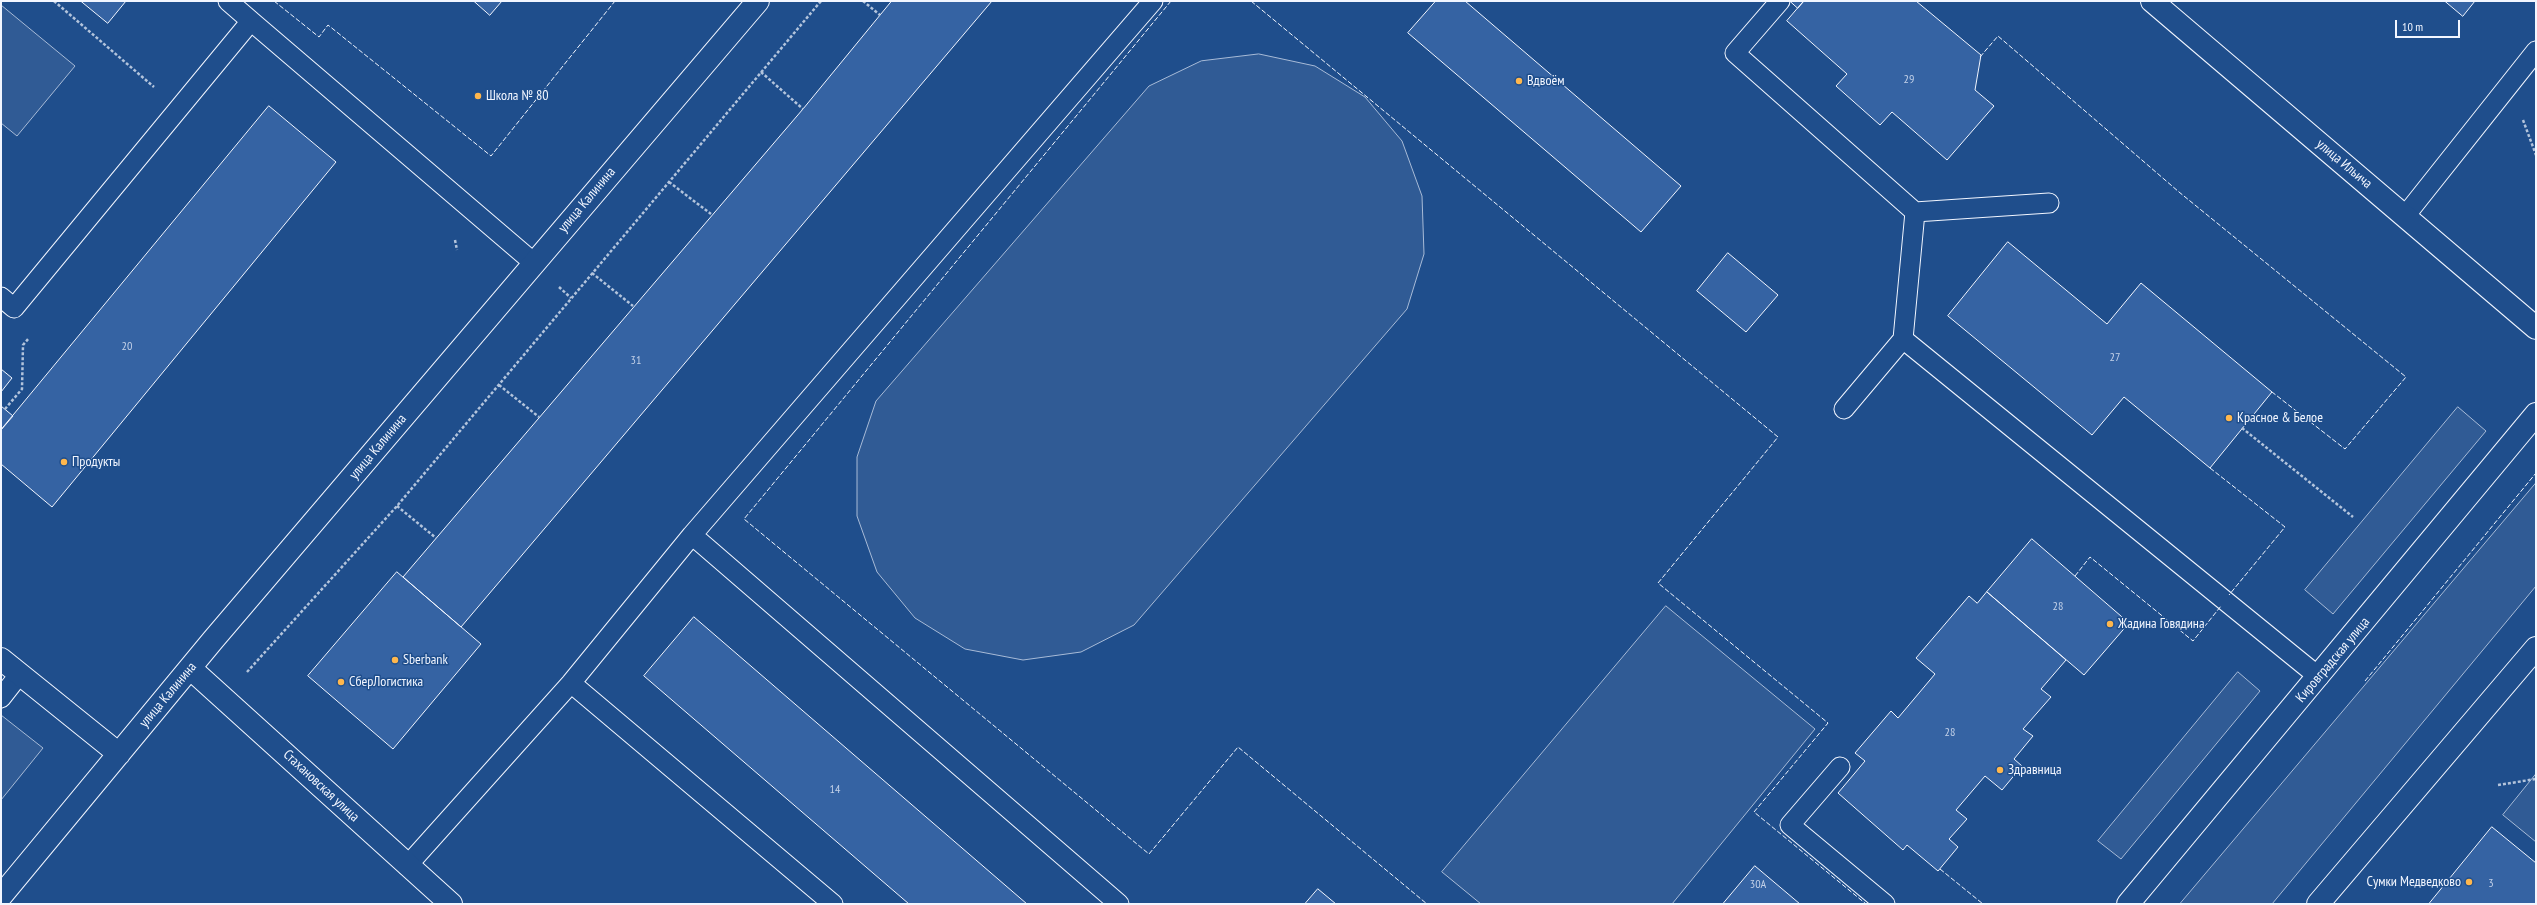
<!DOCTYPE html>
<html>
<head>
<meta charset="utf-8">
<style>
  body { margin:0 }
  #map { position:relative; width:2537px; height:905px; overflow:hidden; background:#1f4e8c; font-family:"PT Sans Narrow",sans-serif }
  canvas { display:block }
  .frame { position:absolute; inset:0; border:2px solid #f2f6ff; pointer-events:none }
  .scale { position:absolute; left:2395px; top:20px; width:65px; height:18px; box-sizing:border-box; border:2px solid #f2f6ff; border-top:0; padding-left:5px; font-size:12px; line-height:14px; white-space:nowrap; color:#f2f6ff; -webkit-text-stroke:3px #1f4e8c; paint-order:stroke }
</style>
</head>
<body>
<div id="map">
<canvas width="2537" height="905"></canvas>
<div class="frame"></div>
<div class="scale">10 m</div>
</div>
<script>
const ctx = document.querySelector('canvas').getContext('2d');
ctx.lineJoin = 'round';
function fillPath(path, color) {
  ctx.fillStyle = color;
  ctx.fill(path, 'evenodd');
}
function trace(path, color, width, dash) {
  ctx.strokeStyle = color;
  ctx.lineWidth = width;
  ctx.lineCap = dash ? 'butt' : 'round';
  ctx.setLineDash(dash || []);
  ctx.stroke(path);
}
function write(font, color, halo, rows, align = 'center') {
  ctx.font = font + ' "PT Sans Narrow",sans-serif';
  ctx.lineWidth = 3;
  ctx.setLineDash([]);
  ctx.textBaseline = 'middle';
  ctx.strokeStyle = halo;
  ctx.fillStyle = color;
  for (const [text, x, y, turn = 0] of rows) {
    ctx.save();
    ctx.translate(x, y);
    ctx.rotate((+turn || 0) * Math.PI / 180);
    ctx.textAlign = isNaN(turn) ? turn : align;
    if (halo) ctx.strokeText(text, 0, 0);
    ctx.fillText(text, 0, 0);
    ctx.restore();
  }
}
const built = new Path2D(`
  M1,5L75,66L17,136L1,123Z
  M1259,54L1315,66L1365,97L1402,141L1422,196L1424,254L1407,309L1134,625L1081,652L1023,660L965,649L915,618L877,572L857,516V457L876,401L1149,86L1201,61Z
  M2458,407L2486,431L2333,614L2305,590Z
  M2536,483V586L2272,904H2180Z
  M1666,606L1815,729L1672,904H1481L1442,872Z
  M2238,672L2260,691L2121,859L2098,841Z
  M1,715L43,748L1,800Z
  M2536,774V842L2503,815Z`);
fillPath(built, '#305b95');
trace(built, '#a8bbd7', 1);
const building = new Path2D(`
  M81,1H126L108,23Z
  M474,1H502L490,15Z
  M892,1H992L461,627L403,577L803,109Z
  M1436,1H1465L1681,186L1641,232L1408,33Z
  M1790,1H1804L1798,8Z
  M1804,1H1916L1981,55L1975,90L1994,106L1947,160L1892,112L1880,125L1836,86L1847,74L1787,21Z
  M2445,1H2475L2463,16Z
  M269,106L336,162L52,507L1,464V430Z
  M2008,242L2107,324L2141,283L2272,392L2210,468L2124,397L2092,435L1948,316Z
  M1728,253L1778,295L1746,332L1697,291Z
  M1,369L12,378L1,392Z
  M1,406L13,416L1,430Z
  M2032,539L2129,623L2084,675L1987,592Z
  M397,572L481,644L393,749L308,676Z
  M1987,592L2066,660L2041,689L2051,697L2023,729L2033,736L2014,759L2022,766L2002,790L1985,776L1956,810L1967,819L1949,839L1958,847L1938,871L1907,845L1903,850L1838,793L1865,761L1855,753L1891,711L1898,718L1935,674L1916,658L1969,596L1977,603Z
  M694,617L1027,904H909L644,676Z
  M2492,827L2536,863V904H2429Z
  M1755,866L1800,904H1723Z
  M1318,889L1336,904H1305Z`);
fillPath(building, '#3563a3');
trace(building, '#f2f6ff', 1);
const lane = new Path2D(`
  M228,1L251,21
  M1780,1L1735,53L1915,212L2049,203
  M1915,212L1903,339L2319,677
  M2405,216L2536,51
  M1,297L14,308L251,21L534,263
  M1844,409L1903,339
  M692,535L1119,904
  M571,683L833,904
  M1,698L19,675
  M1840,767L1790,825L1885,904
  M407,866L571,683L692,535L1153,1`);
const street = new Path2D(`
  M1,659L119,754
  M190,668L451,904
  M1,896L213,640L758,1`);
const secondary = new Path2D(`
  M2152,1L2536,328
  M2128,904L2536,414
  M2318,904L2536,648`);
trace(lane, '#f2f6ff', 21);
trace(street, '#f2f6ff', 24);
trace(secondary, '#f2f6ff', 24);
trace(new Path2D(`
  M54,1L154,87
  M863,1L880,15
  M761,72L803,109
  M2523,120L2536,155
  M669,182L711,214
  M455,240L457,250
  M592,273L633,306
  M559,287L571,298
  M499,385L539,417
  M5,409L22,389L23,345L29,338
  M2242,428L2353,517
  M397,506L436,538
  M247,672L397,506L821,1
  M2498,785L2536,779`), '#b3c4dc', 2.5, [3, 2]);
trace(lane, '#1f4e8c', 19);
trace(street, '#1f4e8c', 22);
trace(secondary, '#1f4e8c', 22);
trace(new Path2D(`
  M274,1L319,37L328,25L491,156L615,1
  M1171,1L744,519L1149,854L1238,747L1427,904
  M1251,1L1778,437L1658,583L1828,723L1754,812L1866,904
  M1980,57L1998,36L2179,192L2406,377L2345,449L2272,392
  M2210,468L2285,527L2229,595
  M2075,576L2090,557L2193,641L2221,606
  M2365,681L2536,473
  M1940,869L1983,904`), '#f2f6ff', 1, [5, 2]);
for (const [x, y, r, color] of [
  [1519,81,4,"#ffb74d"],
  [478,96,4,"#ffb74d"],
  [2229,418,4,"#ffb74d"],
  [64,462,4,"#ffb74d"],
  [2110,624,4,"#ffb74d"],
  [395,660,4,"#ffb74d"],
  [341,682,4,"#ffb74d"],
  [2000,770,4,"#ffb74d"],
  [2469,882,4,"#ffb74d"]
]) {
  const dot = new Path2D();
  dot.arc(x, y, r, 0, 2 * Math.PI);
  ctx.fillStyle = color;
  ctx.fill(dot);
  trace(dot, '#1f4e8c', 1.5);
}
write('12px', '#c3d1e8', null, [
  ["29",1909,80],
  ["20",127,347],
  ["27",2115,358],
  ["31",636,361],
  ["28",2058,607],
  ["28",1950,733],
  ["14",835,790],
  ["3",2491,884],
  ["30А",1758,885]
]);
write('14px', '#f2f6ff', '#1f4e8c', [
  ["Вдвоём",1527,81],
  ["Школа № 80",486,96],
  ["Красное & Белое",2237,418],
  ["Продукты",72,462],
  ["Жадина Говядина",2118,624],
  ["Sberbank",403,660],
  ["СберЛогистика",349,682],
  ["Здравница",2008,770],
  ["Сумки Медведково",2461,882,"right"]
], 'left');
write('14px', '#f2f6ff', '#1f4e8c', [
  ["улица Ильича",2344,164,40],
  ["улица Калинина",587,200,-50],
  ["улица Калинина",378,447,-50],
  ["Кировградская улица",2333,660,-50],
  ["улица Калинина",168,695,-50],
  ["Стахановская улица",321,786,43]
]);
</script>
</body>
</html>
